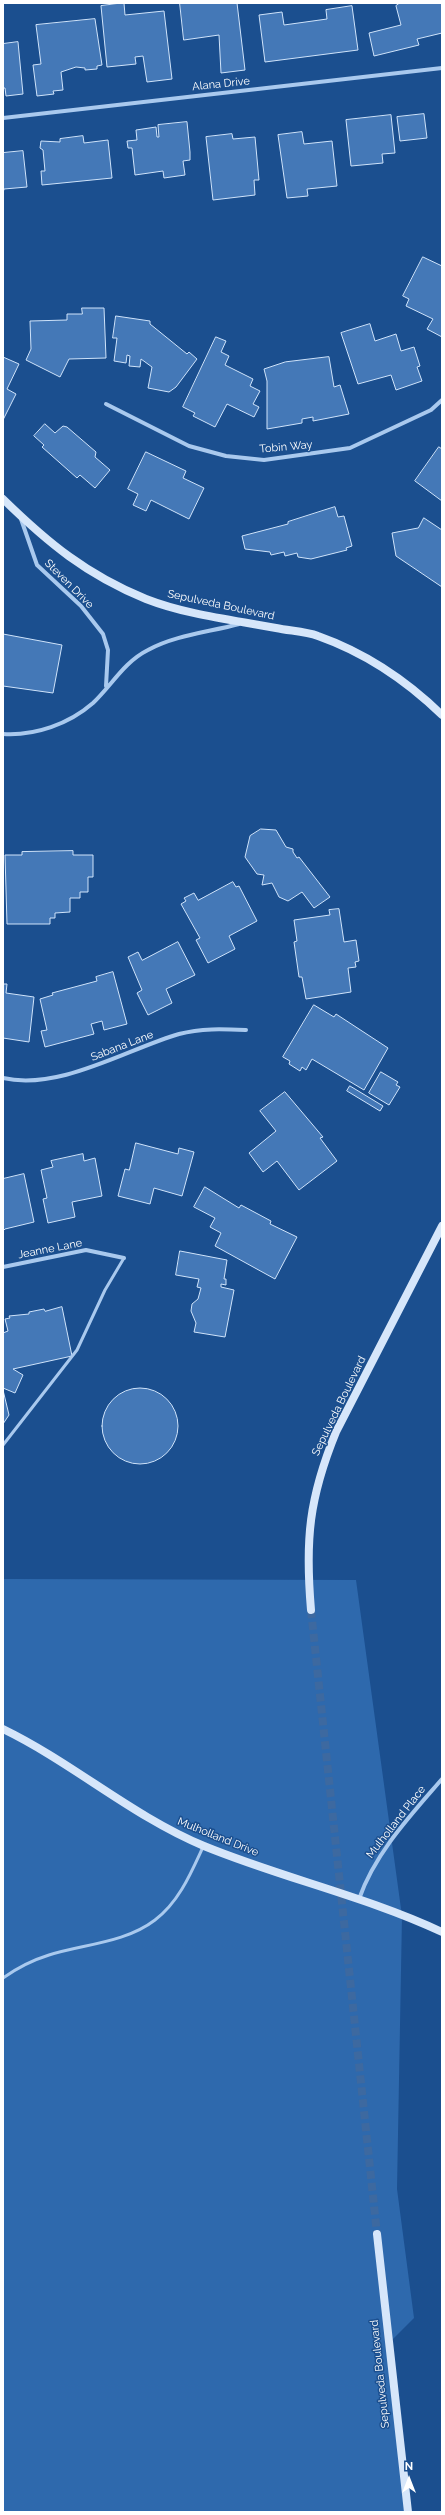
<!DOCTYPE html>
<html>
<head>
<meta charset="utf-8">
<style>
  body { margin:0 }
  #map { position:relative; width:445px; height:2515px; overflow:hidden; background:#1b4f8f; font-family:Raleway,sans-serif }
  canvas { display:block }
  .frame { position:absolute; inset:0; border:4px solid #fff; pointer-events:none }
  .north { position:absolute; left:389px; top:2459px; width:40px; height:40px; -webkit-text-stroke:3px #1b4f8f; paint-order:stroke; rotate:0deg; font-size:11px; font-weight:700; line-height:16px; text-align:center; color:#fff }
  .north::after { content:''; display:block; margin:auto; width:14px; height:18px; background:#fff; clip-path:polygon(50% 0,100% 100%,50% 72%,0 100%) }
</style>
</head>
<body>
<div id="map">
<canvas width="445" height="2515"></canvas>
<div class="frame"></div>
<div class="north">N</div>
</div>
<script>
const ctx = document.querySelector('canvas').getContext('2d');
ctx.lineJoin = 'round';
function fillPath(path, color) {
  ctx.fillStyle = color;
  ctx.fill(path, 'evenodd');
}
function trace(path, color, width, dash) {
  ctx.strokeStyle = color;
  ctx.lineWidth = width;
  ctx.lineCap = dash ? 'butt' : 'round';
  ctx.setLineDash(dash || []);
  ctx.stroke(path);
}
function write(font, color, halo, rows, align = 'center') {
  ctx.font = font + ' Raleway,sans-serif';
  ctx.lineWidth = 3;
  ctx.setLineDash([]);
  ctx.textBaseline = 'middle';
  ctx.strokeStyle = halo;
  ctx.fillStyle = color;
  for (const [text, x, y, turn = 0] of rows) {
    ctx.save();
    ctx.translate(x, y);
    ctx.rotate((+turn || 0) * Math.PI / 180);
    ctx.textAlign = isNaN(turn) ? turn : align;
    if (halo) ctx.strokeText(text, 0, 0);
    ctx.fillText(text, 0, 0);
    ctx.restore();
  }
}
fillPath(new Path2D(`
  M3,1579L356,1580L402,1916L397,2189L414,2318L388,2344L408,2512H3Z`), '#2e69ad');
const building = new Path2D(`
  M124,3L125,15L164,11L172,79L147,82L143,56L135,57L136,64L107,67L101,6Z
  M180,3H237L245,70L221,73L219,35L184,40Z
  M400,3H442V33L417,39L419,45L374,56L369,33L401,25L396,6Z
  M352,6L358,50L265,62L259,15L282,12L284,25L327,19L326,10Z
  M95,19L102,65L97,66V69L85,70V68L76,67L61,72L63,90L53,91L54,94L37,96L33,65L41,64L36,25Z
  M18,42L23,94L6,96L5,88H3V44Z
  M424,114L427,138L400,141L397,117Z
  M391,115L395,153L382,154L383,163L351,166L346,120Z
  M187,122L190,152V160L183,161L185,175L164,178L163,171L135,175L132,148H128L127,141L137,140L136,130L156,127L157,137H159L158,125Z
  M302,132L304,144L332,141L337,186L307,189L308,196L287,198L278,135Z
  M232,134L233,139L255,137L259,180H254L255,195L213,200L206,137Z
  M83,136L84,143L108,140L112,178L42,185L41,171H45L43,150L40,148L41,141L60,142V139Z
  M23,151L27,187L4,189L3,193V153Z
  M423,257L442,266V337L427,329L433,319L406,306L409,299L403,296Z
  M82,308H104L106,358L69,359L60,377L26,360L31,349L30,321L67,320V314H82Z
  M116,316L150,321V324L187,354L189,352L197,359L176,387L169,392L148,388L152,367L141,359L140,367L129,366L130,356L127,355L126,363L114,361L117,338H113Z
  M370,324L375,341L396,334L401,351L414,347L420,366L417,367L422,381L396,390L391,375L358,384L341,333Z
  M216,337L226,341L221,352L229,356L225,365L253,379L250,386L260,391L253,404L259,407L254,417L227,404L215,427L193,416L195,413L183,407Z
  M3,357L19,364L7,389L16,394L3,420Z
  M329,357L334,387L340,385L349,414L313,421V417L302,419V423L267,429V381L264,369L285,362Z
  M45,424L55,433L63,426L67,427L96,452L95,457L110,470L95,488L80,475L77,478L42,447L44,445L34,436Z
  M439,447L442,449V501L415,481Z
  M146,452L186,471L183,478L204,488L189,519L151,500L146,511L133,505L138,494L128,489Z
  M335,507L338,517L344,516L352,546L346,548L347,550L311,559L298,557L297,553L285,556L284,552L271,555L270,552L245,549L242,536L288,524V522Z
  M424,518L442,530V587L396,556L392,533L418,528Z
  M3,634L62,645L53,693L3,686Z
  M261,829L276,830L286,847L293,849V852L297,858L299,857L330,897L314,908L302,892L288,901L279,897L272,883L262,885L264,875L257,874L245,857L250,836Z
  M73,851V855H93V877H88V892H80V898H70V912L55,913V918H50V924H7L5,855H22V852Z
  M233,882L236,887L239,886L257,921L229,936L235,949L208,963L196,940L200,938L181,904L186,901L184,898L194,893L198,900Z
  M339,909L344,942L356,940L359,961L355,962L356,967L348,968L351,992L306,999L302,977H299L294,942L297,941L294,920L330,915L329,910Z
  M178,942L195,975L166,989L172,1003L148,1015L137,993L142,990L128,957L138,952L142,960Z
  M113,972L127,1024L104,1030L102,1021L91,1024L94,1034L45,1047L41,1031L47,1030L40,999L53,995L52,993L97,981L96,977Z
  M3,984H7L6,993L34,997L29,1042L3,1038Z
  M314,1005L334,1017L336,1014L388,1048L364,1090L312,1059L306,1070L302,1067L300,1071L289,1064L290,1061L283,1057Z
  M381,1072L398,1082L396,1085L400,1087L389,1105L369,1093Z
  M350,1086L383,1106L380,1111L347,1091Z
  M285,1092L323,1137L320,1138L337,1161L299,1190L277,1161L263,1172L249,1153L276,1131L260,1111Z
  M136,1143L178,1154L179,1148L194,1152L182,1196L154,1188L150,1204L118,1196L125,1169L129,1170Z
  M83,1154L84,1161L95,1158L102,1196L72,1202L75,1217L48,1223L43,1199L47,1198L41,1170L53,1167L51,1161Z
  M24,1174L34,1222L5,1229L3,1231V1179Z
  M205,1187L239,1208L241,1205L271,1221L270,1224L297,1237L275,1279L215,1246L221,1233L210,1227L215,1218L194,1207Z
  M180,1251L227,1260L224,1279H226V1285L221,1284V1287L234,1290L225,1337L194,1332L196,1323L191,1311L192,1304L198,1299L201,1288L197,1287L199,1279L176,1275Z
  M62,1307L72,1356L13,1369L23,1375L15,1393L3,1388V1333L8,1331L5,1319L10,1318L9,1316L29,1314V1312L44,1309L45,1311Z
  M102 1426a38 38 0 1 1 76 0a38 38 0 1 1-76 0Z
  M3,1390L9,1415L3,1424Z`);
fillPath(building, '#4478b7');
trace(building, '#cfe3fa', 1);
trace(new Path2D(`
  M311,1610L377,2234`), '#3d69a0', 8, [8, 4]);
trace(new Path2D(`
  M3,1445L77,1350L105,1290L124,1258
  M3,1978C17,1968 33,1960 49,1955C84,1944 125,1943 155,1920C179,1902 191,1873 203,1847`), '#a9c9ee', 3);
trace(new Path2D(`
  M3,118L442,68
  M106,404L189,446L226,456L264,460L350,448L431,410L442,400
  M21,519L37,565L81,606L103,634L108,650L106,686
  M3,734C35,736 69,724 93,703C112,685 124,662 148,650C175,635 210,632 239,624
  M3,1078C60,1091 127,1049 179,1034C201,1028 223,1029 246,1030
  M3,1267L86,1250L124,1258
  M359,1899C375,1853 410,1816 442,1779`), '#a9c9ee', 4);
trace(new Path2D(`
  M3,499C48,543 87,575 146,599C187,615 234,620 276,628C290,631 305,631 318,636C366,653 406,680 442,715
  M311,1610C305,1540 309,1498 336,1432L442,1226
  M3,1729C73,1763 132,1816 204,1846C282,1878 365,1896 442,1932
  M377,2234L408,2512`), '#d6e6fa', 8);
write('11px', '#fff', '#1b4f8f', [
  ["Alana Drive",221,84,-6],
  ["Tobin Way",286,447,-5],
  ["Steven Drive",69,584,45],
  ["Sepulveda Boulevard",221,605,12],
  ["Sabana Lane",122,1046,-21],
  ["Jeanne Lane",50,1249,-11],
  ["Sepulveda Boulevard",339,1406,-64],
  ["Mulholland Place",396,1822,-52],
  ["Mulholland Drive",218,1837,22],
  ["Sepulveda Boulevard",380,2374,-96]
]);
</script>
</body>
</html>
